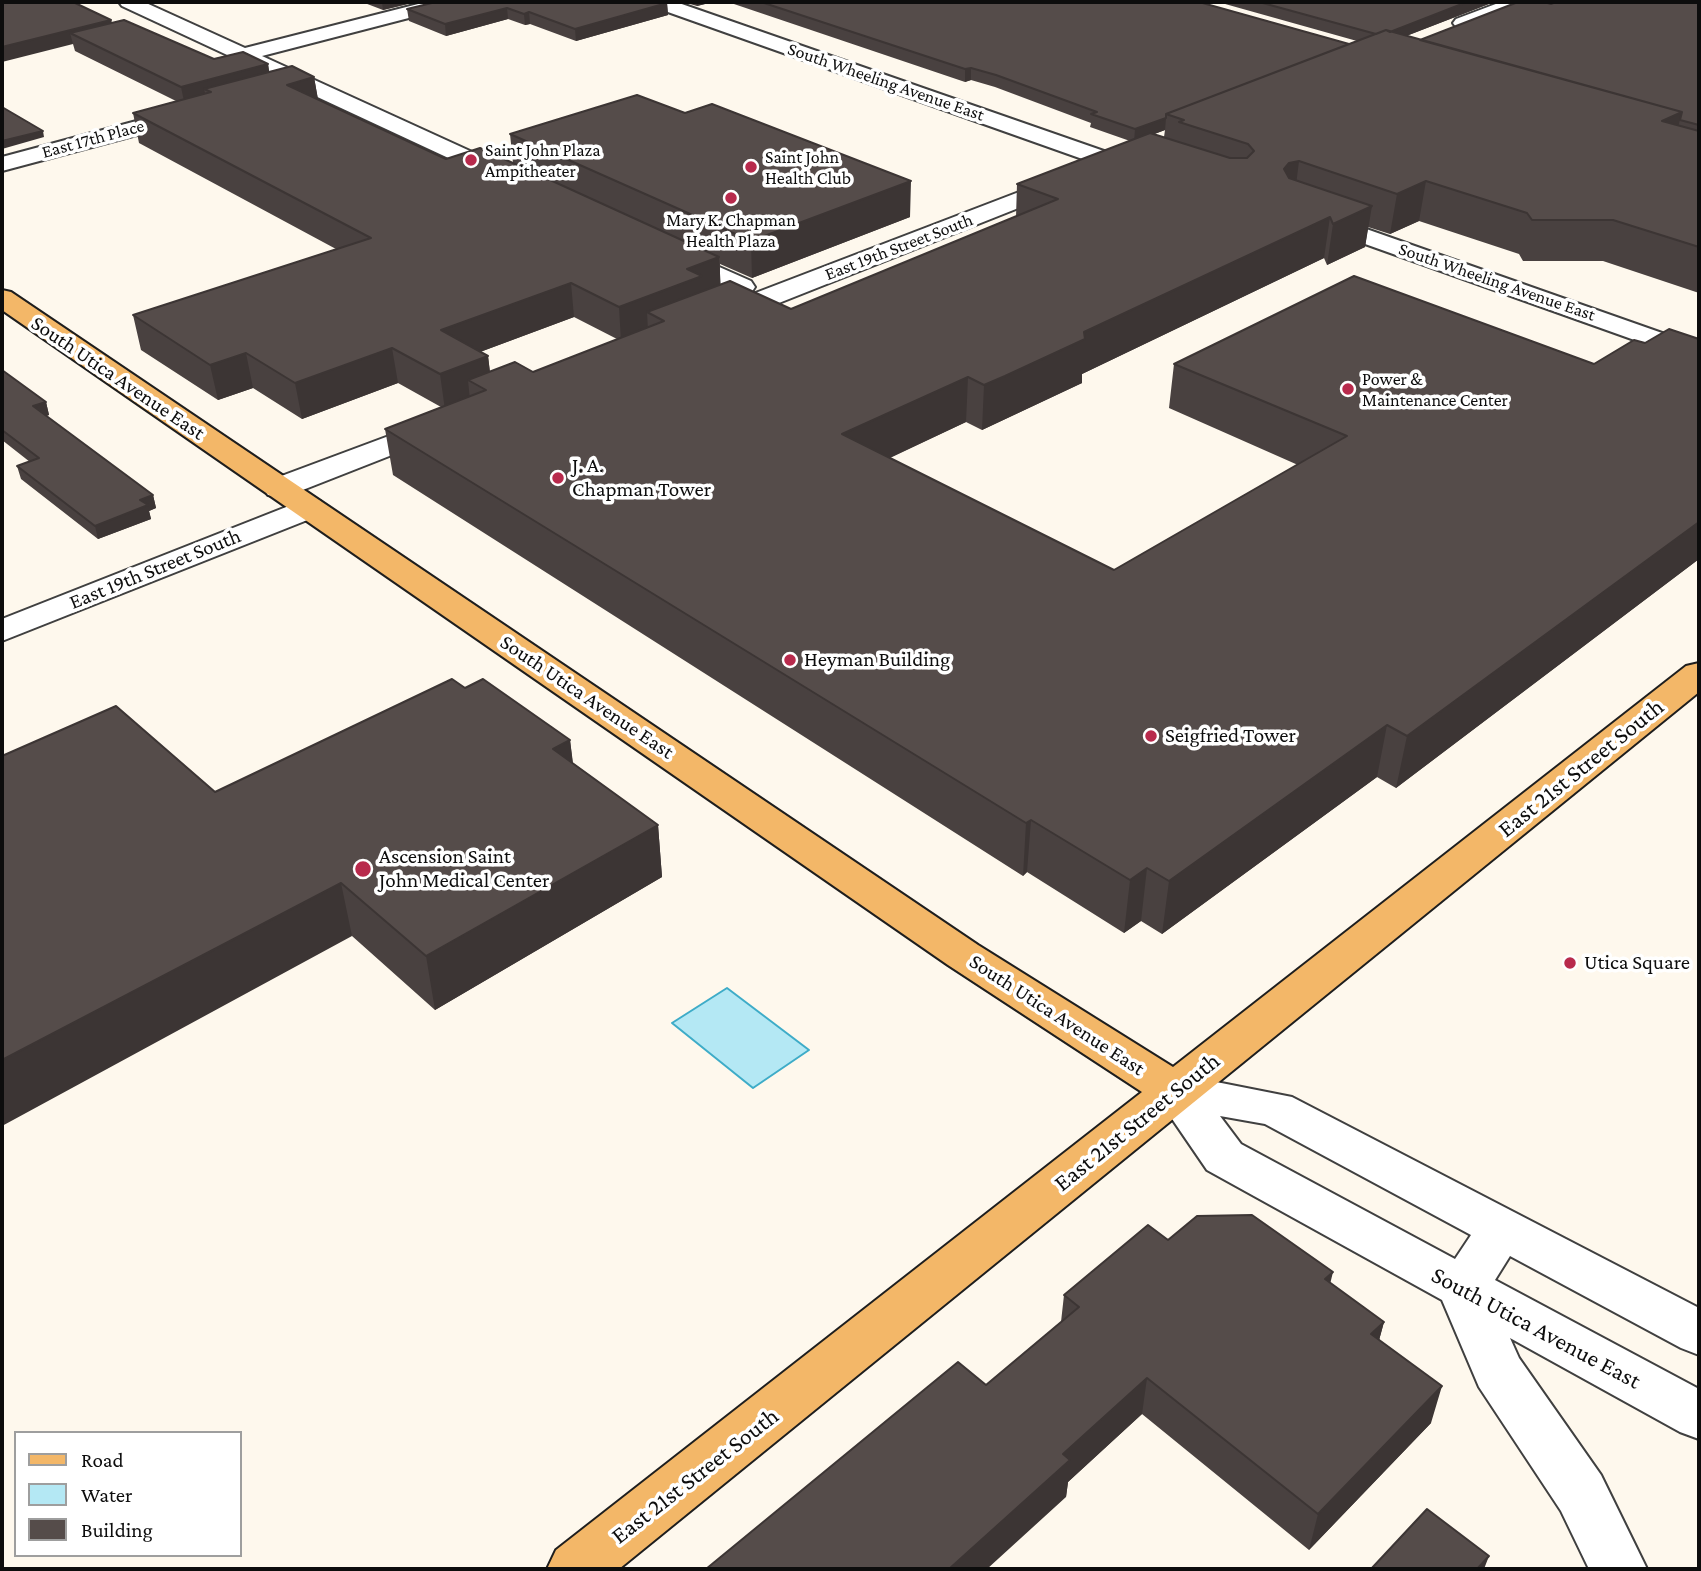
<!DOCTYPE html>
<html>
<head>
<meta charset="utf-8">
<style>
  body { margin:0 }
  #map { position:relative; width:1701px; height:1571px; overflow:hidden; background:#fef8ed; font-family:"Crimson Pro",serif }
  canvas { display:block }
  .frame { position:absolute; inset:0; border:4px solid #0d0d0d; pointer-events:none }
  .legend { position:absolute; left:14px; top:1431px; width:228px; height:126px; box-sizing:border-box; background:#fff; border:2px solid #9e9e9e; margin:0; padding:9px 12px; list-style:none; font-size:21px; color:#0d0d0d }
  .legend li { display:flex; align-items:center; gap:14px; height:35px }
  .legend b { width:35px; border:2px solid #9e9e9e }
</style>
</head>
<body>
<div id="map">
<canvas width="1701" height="1571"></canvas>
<div class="frame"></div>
<ul class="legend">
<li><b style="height:9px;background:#f3b768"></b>Road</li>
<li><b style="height:19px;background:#b4e8f4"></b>Water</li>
<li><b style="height:19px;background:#554c4a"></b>Building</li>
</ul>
</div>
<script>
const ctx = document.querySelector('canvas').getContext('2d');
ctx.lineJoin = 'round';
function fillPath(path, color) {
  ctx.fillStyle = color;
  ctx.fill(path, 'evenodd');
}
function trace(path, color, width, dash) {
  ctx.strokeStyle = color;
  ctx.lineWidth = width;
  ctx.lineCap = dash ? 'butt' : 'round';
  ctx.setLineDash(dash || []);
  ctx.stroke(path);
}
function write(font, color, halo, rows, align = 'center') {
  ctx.font = font + ' "Crimson Pro",serif';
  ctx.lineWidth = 7;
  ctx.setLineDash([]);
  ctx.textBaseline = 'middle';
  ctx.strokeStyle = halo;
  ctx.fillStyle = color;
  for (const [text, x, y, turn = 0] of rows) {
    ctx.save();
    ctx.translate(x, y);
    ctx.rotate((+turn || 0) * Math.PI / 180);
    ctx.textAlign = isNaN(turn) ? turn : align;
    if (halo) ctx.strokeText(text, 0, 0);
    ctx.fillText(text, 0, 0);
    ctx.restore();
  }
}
const water = new Path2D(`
  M727,988L809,1050L753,1088L672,1023Z`);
fillPath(water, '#b4e8f4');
trace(water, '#3eacc8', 2);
const minor = new Path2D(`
  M119,2H144L245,48L426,2H457L455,6L262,56L516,172L520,177L516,182H500L122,6Z
  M648,2H676L1121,157L1125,162L1121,167H1105L651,6Z
  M1501,2H1528L1525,6L1470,27H1456L1453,23L1456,19Z
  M185,108L193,110L196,115L193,120L2,171V157Z
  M1066,174L1074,176L1078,181L1074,186L731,322L721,324L711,322L707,316L711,310Z
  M1318,212L1699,346V363L1309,224L1306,219L1309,214Z
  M674,247L751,281L755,287L751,293L742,295L733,293L665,260L661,255L665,250Z
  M437,418L448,421L452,427L448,433L290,495L279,497L268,495L263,488L268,481Z
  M309,498L320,501L325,508L320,515L2,641V619Z
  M1176,1074L1292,1097L1699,1308V1355L1681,1348L1510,1256L1495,1280L1699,1389V1439L1680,1432L1510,1338L1519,1358L1601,1475L1647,1569H1589L1561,1511L1479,1387L1442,1300L1207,1170L1153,1091L1160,1079ZM1220,1116L1265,1124L1471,1235L1455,1259L1241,1144Z`);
const major = new Path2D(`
  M2,290L11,292L978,945L1173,1067L1686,666L1699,663V692L619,1569H547L556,1550L1142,1092L948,965L2,310Z`);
trace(minor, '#404040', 4);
trace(major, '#1e1e1e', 4);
fillPath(minor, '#fff');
fillPath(major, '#f3b768');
fillPath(new Path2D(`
  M2,2L111,20L112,23L214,59L268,64L269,72L314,77L318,99L446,159L513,163L510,134L910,217L752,278L720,264V284L791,309L1016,217L1017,184L1130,141L1090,127L1091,123L995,87L971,80L965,82L728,2H1199L1349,44L1357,41L1218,2H1494L1406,36L1420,40L1551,4L1699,2V293L1603,261H1523L1519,254L1419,221L1390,234L1368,227L1365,247L1327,265L1324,258L1082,374V383L982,430L966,422L890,458L1114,570L1298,465L1169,408L1174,364H1594L1645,343L1699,339V559L1396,788L1377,777L1162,934L1141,921L1124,933L1027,872L1023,876L393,475L385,429L441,407L398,383L302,419L253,388L218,400L141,350L133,315L336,249L139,143L133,113L176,101L75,51L73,44ZM1165,130L1164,137L1154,134ZM574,317L617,339L533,372H490L488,356L480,352Z
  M362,2H416L383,10Z
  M683,2H713L697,6Z
  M667,3L668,15L576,41L530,24L525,25L508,19L446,36L409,21L407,9Z
  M2,370L46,402L49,415L46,416L153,495L156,508L149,511L151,519L98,539L21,479L17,466L30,462L2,440Z
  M465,688L570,740L573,763L658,825L662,877L435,1010L352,936L215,792Z
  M1168,1240L1330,1283L1384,1322L1379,1340L1431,1423L1309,1550L1142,1414L1068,1482L1066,1497L986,1385L1061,1322L1064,1295Z`), '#494140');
fillPath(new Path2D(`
  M382,2H416L383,10Z
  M696,2H713L697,6Z
  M1467,2H1494L1378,47L1380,35Z
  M667,3L668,15L576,41L575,29Z
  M507,8L508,19L446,36L445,24Z
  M529,12L530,24L525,25L524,14Z
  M111,20L114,34L70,33L73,44L2,62V47Z
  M268,64L271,83L204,89L207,100L185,106L181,87Z
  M971,68V80L965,82V69Z
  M314,77L319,106L287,85Z
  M1682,112L1672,150L1662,121Z
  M1166,118L1165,130L1134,142L1135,129Z
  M43,131L44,137L2,149V141Z
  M1299,161L1294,201L1284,169L1289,163Z
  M911,181L910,217L752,278L751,241Z
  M1426,181L1419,221L1390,234L1397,194Z
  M1372,206L1365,247L1327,265L1333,224Z
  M1330,217L1324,258L1082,374V383L982,430L984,385L1084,332Z
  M719,257L721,290L664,321L647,312L648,331L621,341L619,307L687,269Z
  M571,283L574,317L445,365L441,330Z
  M392,348L398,383L302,419L295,383Z
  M246,353L253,388L218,400L210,365Z
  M488,356L492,391L468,380L470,400L445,410L440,374Z
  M968,377L966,422L842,480V434Z
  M46,402L49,415L37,419L33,406Z
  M153,495L156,508L149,511L151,519L98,539L95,526L140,500Z
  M1699,522V559L1396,788L1407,736Z
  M1387,725L1377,777L1162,934L1169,881Z
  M570,740L576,792L553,749Z
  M1031,820L1027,872L1023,876L1026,823Z
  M658,825L662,877L435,1010L426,956Z
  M1147,868L1141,921L1124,933L1130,880Z
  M341,883L352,936L2,1126V1060Z
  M1333,1272L1324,1309L1325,1279Z
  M1384,1322L1374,1359L1371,1334Z
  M1147,1378L1142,1414L1068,1482L1066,1497L987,1569H949L1063,1454Z
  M1442,1386L1431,1423L1309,1550L1318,1514Z
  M1489,1556L1484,1569H1477Z`), '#3c3534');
const building = new Path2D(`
  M2,2H73L111,20L2,47Z
  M436,2H663L667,3L575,29L529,12L524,14L507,8L445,24L407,9Z
  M761,2H1199L1349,44L1166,114V118L1135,129L1091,114L1097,112L996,75L971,68L965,69Z
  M1259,2H1467L1390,32L1386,30L1376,34Z
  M1518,2H1544L1551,4L1556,2H1699V125L1680,120L1682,112L1420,40Z
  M124,20L214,59L243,52L268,64L181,87L70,33Z
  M1386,30L1682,112L1662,121L1699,131V247L1613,220H1532L1527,213L1426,181L1397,194L1299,161L1289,163L1284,169L1289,178L1372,206L1333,224L1330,217L1084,332L1085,339L1005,376L984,385L968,377L842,434L1114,570L1347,436L1174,364L1354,276L1594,364L1634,340L1645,343L1669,329L1699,339V522L1407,736L1387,725L1169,881L1147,868L1130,880L1031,820L1026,823L385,429L486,390L468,380L515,362L533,372L664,321L647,312L730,281L791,309L1058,199L1017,184L1150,133L1230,158H1247L1254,151L1248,144L1179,122L1184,120L1166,114Z
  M292,66L314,77L287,85L446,159L480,148L719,257L687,269L702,276L619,307L571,283L441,330L488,356L440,374L392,348L295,383L246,353L210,365L133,315L371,238L133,113L211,92L204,89Z
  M637,95L685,113L712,104L911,181L751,241L510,134Z
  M2,107L43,131L2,141Z
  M2,370L46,402L33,406L153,495L140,500L148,505L95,526L17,466L39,458L2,430Z
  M452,679L465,688L483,679L570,740L553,749L658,825L426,956L341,883L2,1060V756L116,706L215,792Z
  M1252,1215L1333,1272L1325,1279L1384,1322L1371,1334L1442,1386L1318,1514L1147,1378L1063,1454L1070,1460L949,1569H706L958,1362L986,1385L1079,1307L1064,1295L1148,1225L1168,1240L1197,1216Z
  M1427,1509L1489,1556L1477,1569H1371Z`);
fillPath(building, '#554c4a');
trace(building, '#3c3534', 2);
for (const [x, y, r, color] of [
  [471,160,7,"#b82a4c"],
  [751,167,7,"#b82a4c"],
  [731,198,7,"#b82a4c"],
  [1348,389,7,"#b82a4c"],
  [558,478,7,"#b82a4c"],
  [790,660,7,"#b82a4c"],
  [1151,736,7,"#b82a4c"],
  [363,869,9,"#b82a4c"],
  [1570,963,7,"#b82a4c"]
]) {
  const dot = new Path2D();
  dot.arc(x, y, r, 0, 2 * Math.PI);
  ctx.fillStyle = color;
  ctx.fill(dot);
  trace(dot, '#fff', 2.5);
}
write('18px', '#0d0d0d', '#fff', [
  ["South Wheeling Avenue East",886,82,19],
  ["East 17th Place",93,139,-15],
  ["East 19th Street South",899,247,-21],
  ["South Wheeling Avenue East",1497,282,19]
]);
write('18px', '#0d0d0d', '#fff', [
  ["Saint John Plaza",485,150],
  ["Ampitheater",485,171],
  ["Saint John",765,157],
  ["Health Club",765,178],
  ["Mary K. Chapman",731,220,"center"],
  ["Health Plaza",731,241,"center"],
  ["Power &",1362,379],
  ["Maintenance Center",1362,400]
], 'left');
write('21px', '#0d0d0d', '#fff', [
  ["South Utica Avenue East",118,378,34],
  ["East 19th Street South",155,569,-22],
  ["South Utica Avenue East",587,697,34],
  ["South Utica Avenue East",1057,1015,33]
]);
write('21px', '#0d0d0d', '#fff', [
  ["J. A.",572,466],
  ["Chapman Tower",572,490],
  ["Heyman Building",804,660],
  ["Seigfried Tower",1165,736],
  ["Ascension Saint",379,857],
  ["John Medical Center",379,881],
  ["Utica Square",1584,963]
], 'left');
write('24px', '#0d0d0d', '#fff', [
  ["East 21st Street South",1581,768,-39],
  ["East 21st Street South",1137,1122,-39],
  ["South Utica Avenue East",1536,1328,28],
  ["East 21st Street South",695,1476,-38]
]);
</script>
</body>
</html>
